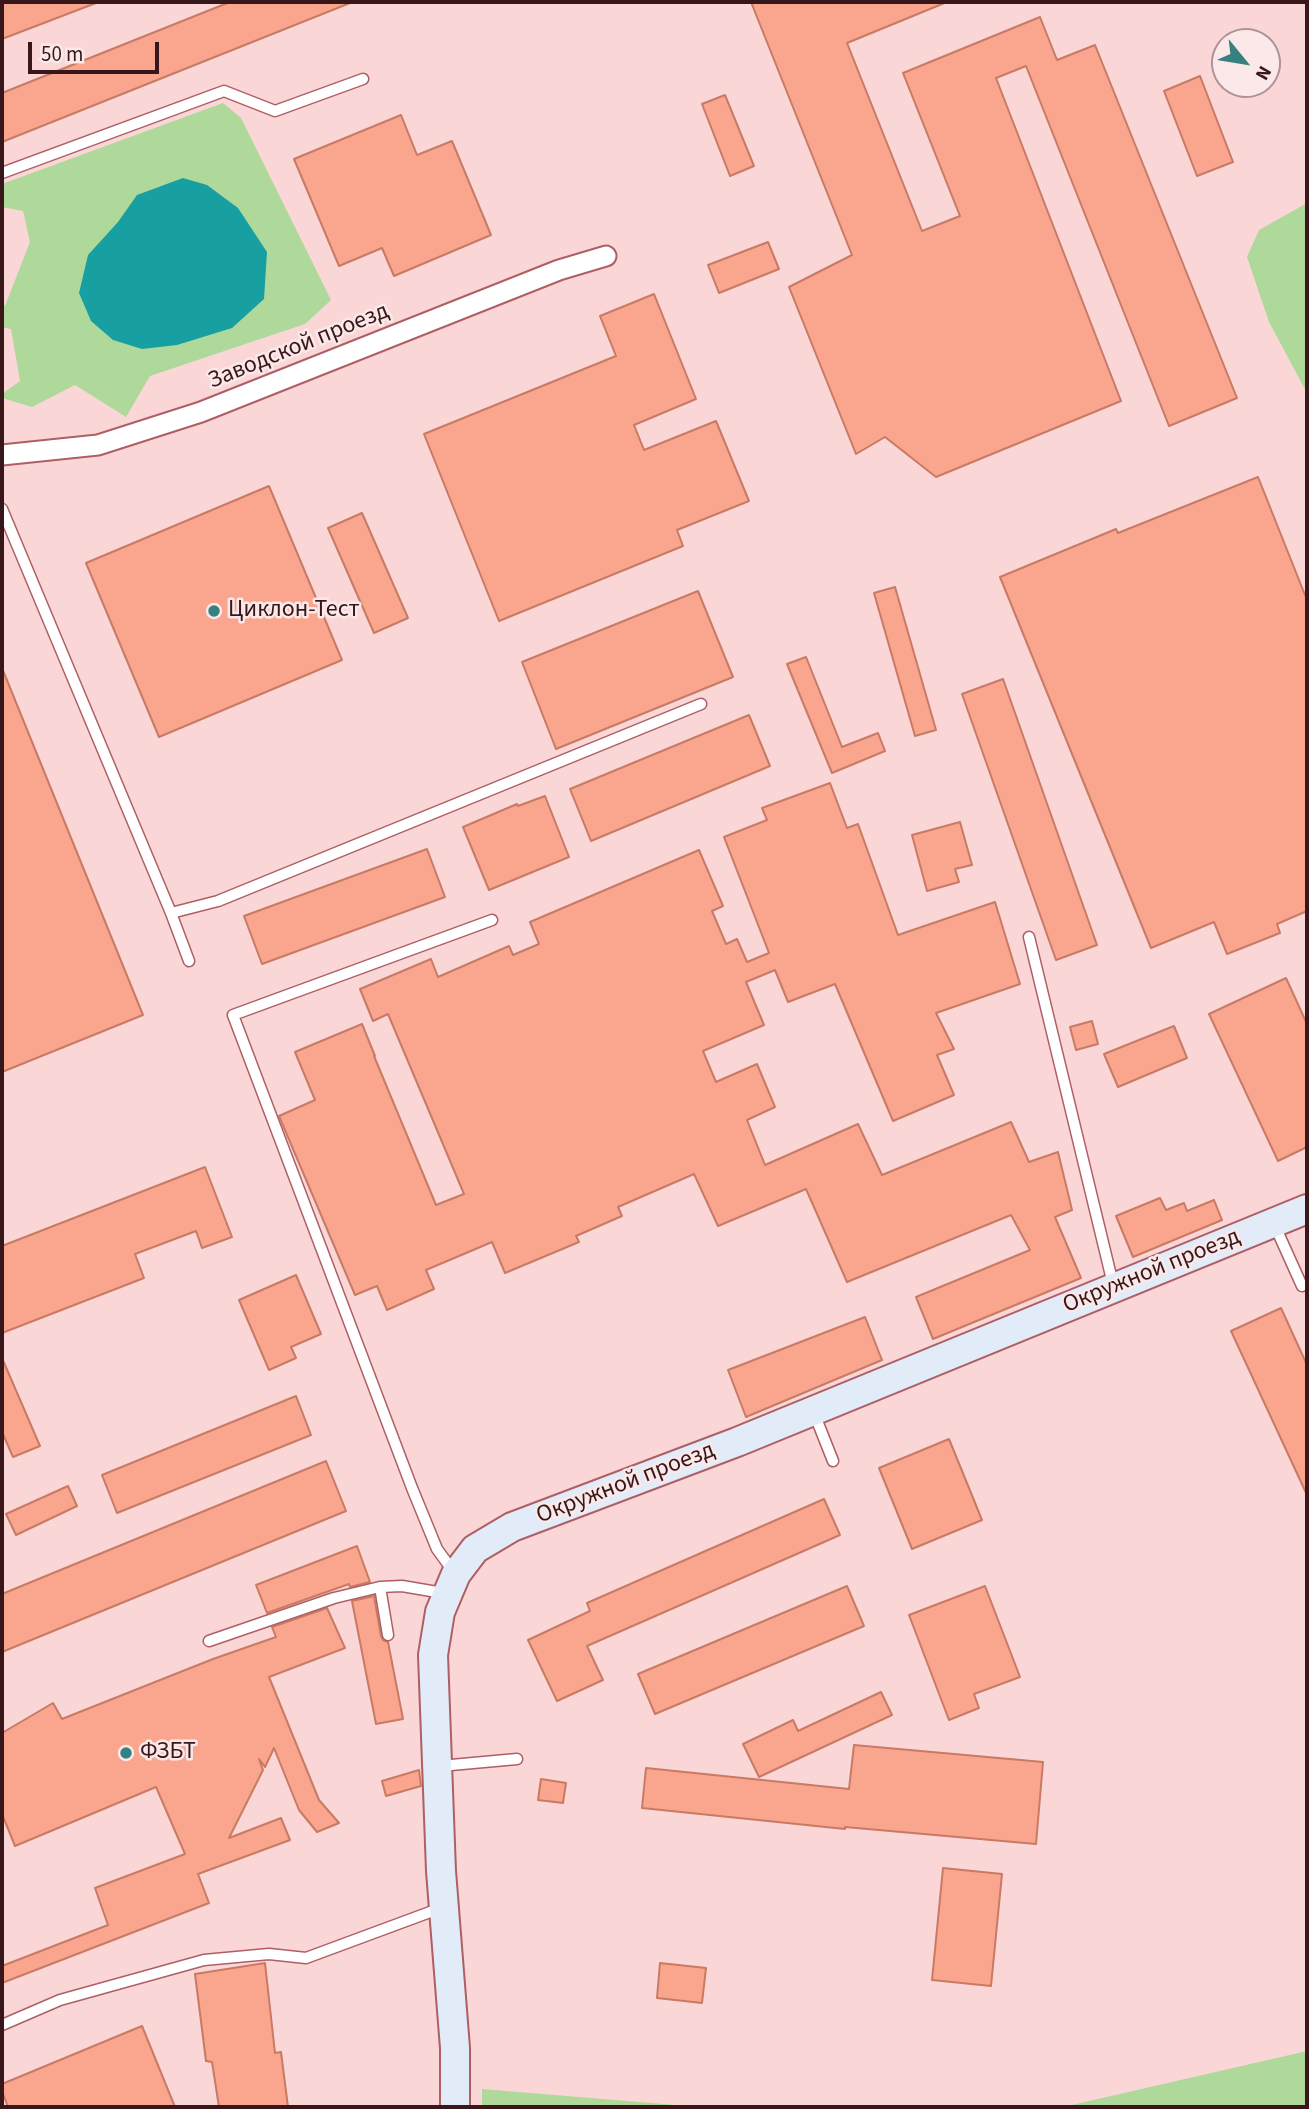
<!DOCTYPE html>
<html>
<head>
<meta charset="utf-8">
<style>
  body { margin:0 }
  #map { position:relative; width:1309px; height:2109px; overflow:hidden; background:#fbd6d7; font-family:"Source Sans 3",sans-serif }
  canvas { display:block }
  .frame { position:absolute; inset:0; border:4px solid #38171a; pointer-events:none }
  .north { position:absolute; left:1211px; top:28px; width:70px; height:70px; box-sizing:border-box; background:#fbe8e8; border:2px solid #ad9496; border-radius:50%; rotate:120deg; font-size:19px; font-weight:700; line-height:28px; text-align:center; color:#38171a }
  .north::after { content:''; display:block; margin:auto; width:24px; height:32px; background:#378081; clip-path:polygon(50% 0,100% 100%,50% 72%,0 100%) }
  .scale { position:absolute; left:28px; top:42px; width:131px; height:32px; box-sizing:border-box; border:4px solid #38171a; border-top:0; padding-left:9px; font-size:21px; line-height:24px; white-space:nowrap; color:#38171a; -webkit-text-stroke:5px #fbe8e8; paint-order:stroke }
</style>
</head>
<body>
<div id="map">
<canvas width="1309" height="2109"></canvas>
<div class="frame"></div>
<div class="north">N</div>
<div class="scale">50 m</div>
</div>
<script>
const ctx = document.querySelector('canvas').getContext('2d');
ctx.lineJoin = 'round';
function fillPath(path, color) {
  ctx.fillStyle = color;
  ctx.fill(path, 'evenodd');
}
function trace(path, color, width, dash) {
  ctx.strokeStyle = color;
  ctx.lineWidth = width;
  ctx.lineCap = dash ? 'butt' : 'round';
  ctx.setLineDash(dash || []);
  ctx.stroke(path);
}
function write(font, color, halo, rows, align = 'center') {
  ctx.font = font + ' "Source Sans 3",sans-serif';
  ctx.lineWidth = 5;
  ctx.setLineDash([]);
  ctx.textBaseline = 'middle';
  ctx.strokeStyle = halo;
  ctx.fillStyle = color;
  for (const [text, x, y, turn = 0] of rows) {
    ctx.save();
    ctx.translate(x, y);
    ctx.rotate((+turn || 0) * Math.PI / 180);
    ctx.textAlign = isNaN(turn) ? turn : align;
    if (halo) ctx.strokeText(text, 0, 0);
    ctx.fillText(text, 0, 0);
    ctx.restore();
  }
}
fillPath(new Path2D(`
  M223,103L241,118L331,300L305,324L150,376L126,417L75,385L32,407L2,398V394L20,381L11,329L2,327V302L5,306L30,242L23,211L2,207V184Z
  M1307,203V393L1269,322L1247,257L1259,230Z
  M1307,2051V2107H1063Z
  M482,2089L700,2107H482Z`), '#aed99a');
fillPath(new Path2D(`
  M183,178L207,185L238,208L267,252L264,299L232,328L177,345L142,349L113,340L91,321L79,293L88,255L118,222L137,195Z`), '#179fa1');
const building = new Path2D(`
  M2,2H96V3L2,39Z
  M230,2L350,3L2,142V93Z
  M751,2H947L847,43L922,231L960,216L903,73L1040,17L1057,60L1095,45L1237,398L1169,426L1026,66L996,78L1121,401L936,477L885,437L856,454L789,287L852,255Z
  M1200,76L1233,162L1197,176L1164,91Z
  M725,95L754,166L730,176L702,104Z
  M401,115L417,155L452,141L491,235L394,276L382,248L339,266L294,159Z
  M768,242L779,269L719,293L708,265Z
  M654,294L696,399L634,425L644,450L716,421L749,501L677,530L683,546L499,621L424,434L616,356L600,316Z
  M1258,477L1307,600V911L1277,924L1280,933L1227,954L1214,922L1151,948L1000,577L1116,529L1118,533Z
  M269,486L342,660L159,737L86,563Z
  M362,513L408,618L374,633L328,528Z
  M895,587L936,730L915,736L874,593Z
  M698,591L733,677L556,749L522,662Z
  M806,657L842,747L878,733L885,751L832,773L787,664Z
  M2,668L143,1015L2,1072Z
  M1003,679L1097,945L1056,960L962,694Z
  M749,715L770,766L591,841L570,789Z
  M830,783L847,828L858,824L898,935L995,902L1020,984L936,1013L954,1049L937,1055L954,1095L893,1121L835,984L788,1002L775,970L746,982L764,1025L703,1051L716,1082L757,1064L775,1107L747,1120L765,1165L858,1124L882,1175L1011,1122L1029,1162L1058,1152L1072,1210L1055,1217L1081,1278L933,1339L916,1297L1030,1250L1011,1215L847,1282L806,1189L718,1226L694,1174L618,1207L622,1216L576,1236L579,1242L505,1273L492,1242L426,1270L434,1289L387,1310L377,1286L355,1295L279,1116L315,1100L295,1052L362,1024L375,1056H374L436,1205L464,1194L388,1014L373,1021L360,989L431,959L438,977L509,946L513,955L539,944L530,922L699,850L723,906L712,911L726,944L737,939L747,962L769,953L724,837L767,820L762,808Z
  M545,796L569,857L489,890L463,827L517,804L518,806Z
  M960,822L972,865L955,869L959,882L927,891L912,835Z
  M427,849L445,897L262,964L244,916Z
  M1286,978L1307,1024V1147L1278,1161L1209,1014Z
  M1092,1021L1098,1044L1076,1050L1070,1027Z
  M1174,1026L1187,1058L1118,1087L1104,1054Z
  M205,1167L232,1237L202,1248L196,1231L135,1254L144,1278L2,1333V1246Z
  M1160,1198L1166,1210L1184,1203L1187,1211L1214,1200L1222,1220L1133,1257L1116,1216Z
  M296,1275L321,1334L291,1347L296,1358L269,1370L239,1300Z
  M1281,1308L1307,1365V1495L1231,1331Z
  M865,1317L882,1360L746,1417L728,1370Z
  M2,1358L40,1446L13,1457L2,1432Z
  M296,1396L311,1435L117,1513L102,1475Z
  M949,1439L982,1520L912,1549L879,1468Z
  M326,1461L346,1511L2,1652V1594Z
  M68,1486L77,1506L16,1535L6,1514Z
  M824,1499L840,1535L587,1646L603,1680L557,1701L528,1640L590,1611L587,1603Z
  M357,1546L370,1582L350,1587L349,1584L267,1613L256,1585Z
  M847,1586L864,1626L655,1714L638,1674Z
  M985,1586L1020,1677L974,1694L979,1708L949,1720L909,1615Z
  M374,1596L381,1636L383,1640L388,1642L403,1719L376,1724L352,1601Z
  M327,1608L345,1648L269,1677L319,1800L339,1823L317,1832L299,1810L274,1748L265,1767L259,1759L263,1770L229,1838L281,1818L290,1840L198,1874L209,1903L2,1983V1966L108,1925L95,1888L185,1854L156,1787L15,1846L2,1814V1733L53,1703L62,1719L213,1659L276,1637L272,1627Z
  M881,1692L892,1715L759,1777L743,1744L793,1720L798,1731Z
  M854,1745L1043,1762L1036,1844L845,1827V1829L642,1808L646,1768L849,1789Z
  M419,1770L421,1786L386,1796L382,1781Z
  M541,1779L566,1783L563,1803L538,1800Z
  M943,1868L1002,1874L991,1986L932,1980Z
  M265,1963L275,2053L281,2052L288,2107H219L212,2062L206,2061L195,1974Z
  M660,1963L706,1968L702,2003L657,1998Z
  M142,2026L175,2107H8L2,2091V2084Z`);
fillPath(building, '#faa68f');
trace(building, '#c87a64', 2);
const lane = new Path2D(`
  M2,173L224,91L275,111L363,79
  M2,509L171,913L218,901L701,704
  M171,913L189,961
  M1029,937L1113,1284
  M1275,1226L1302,1286
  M814,1413L833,1461
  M453,1571L437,1549L412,1488L233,1015L492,920
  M380,1587L388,1635
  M209,1641L334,1598L380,1587L402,1586L443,1593
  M440,1766L517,1759
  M2,2025L60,2000L204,1960L269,1954L306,1958L441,1908`);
const street = new Path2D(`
  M2,455L98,445L201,412L559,270L606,256`);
const secondary = new Path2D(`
  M455,2107V2048L441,1871L433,1655L440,1612L456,1574L475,1549L512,1527L737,1442L1307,1209`);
trace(lane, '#ae5f65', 13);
trace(street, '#ae5f65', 23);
trace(secondary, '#ae5f65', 32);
trace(lane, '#fff', 10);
trace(street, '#fff', 19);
trace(secondary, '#e2ecf8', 28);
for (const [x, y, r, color] of [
  [214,611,7,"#378081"],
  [126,1753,7,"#378081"]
]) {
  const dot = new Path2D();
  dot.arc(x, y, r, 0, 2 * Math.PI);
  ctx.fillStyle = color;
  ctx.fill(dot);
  trace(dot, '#fbe8e8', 2.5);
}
write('24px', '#38171a', '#fbe8e8', [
  ["Заводской проезд",299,347,-22],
  ["Окружной проезд",1152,1272,-22],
  ["Окружной проезд",626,1484,-21]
]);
write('24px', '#38171a', '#fbe8e8', [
  ["Циклон-Тест",228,611],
  ["ФЗБТ",140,1753]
], 'left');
</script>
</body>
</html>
